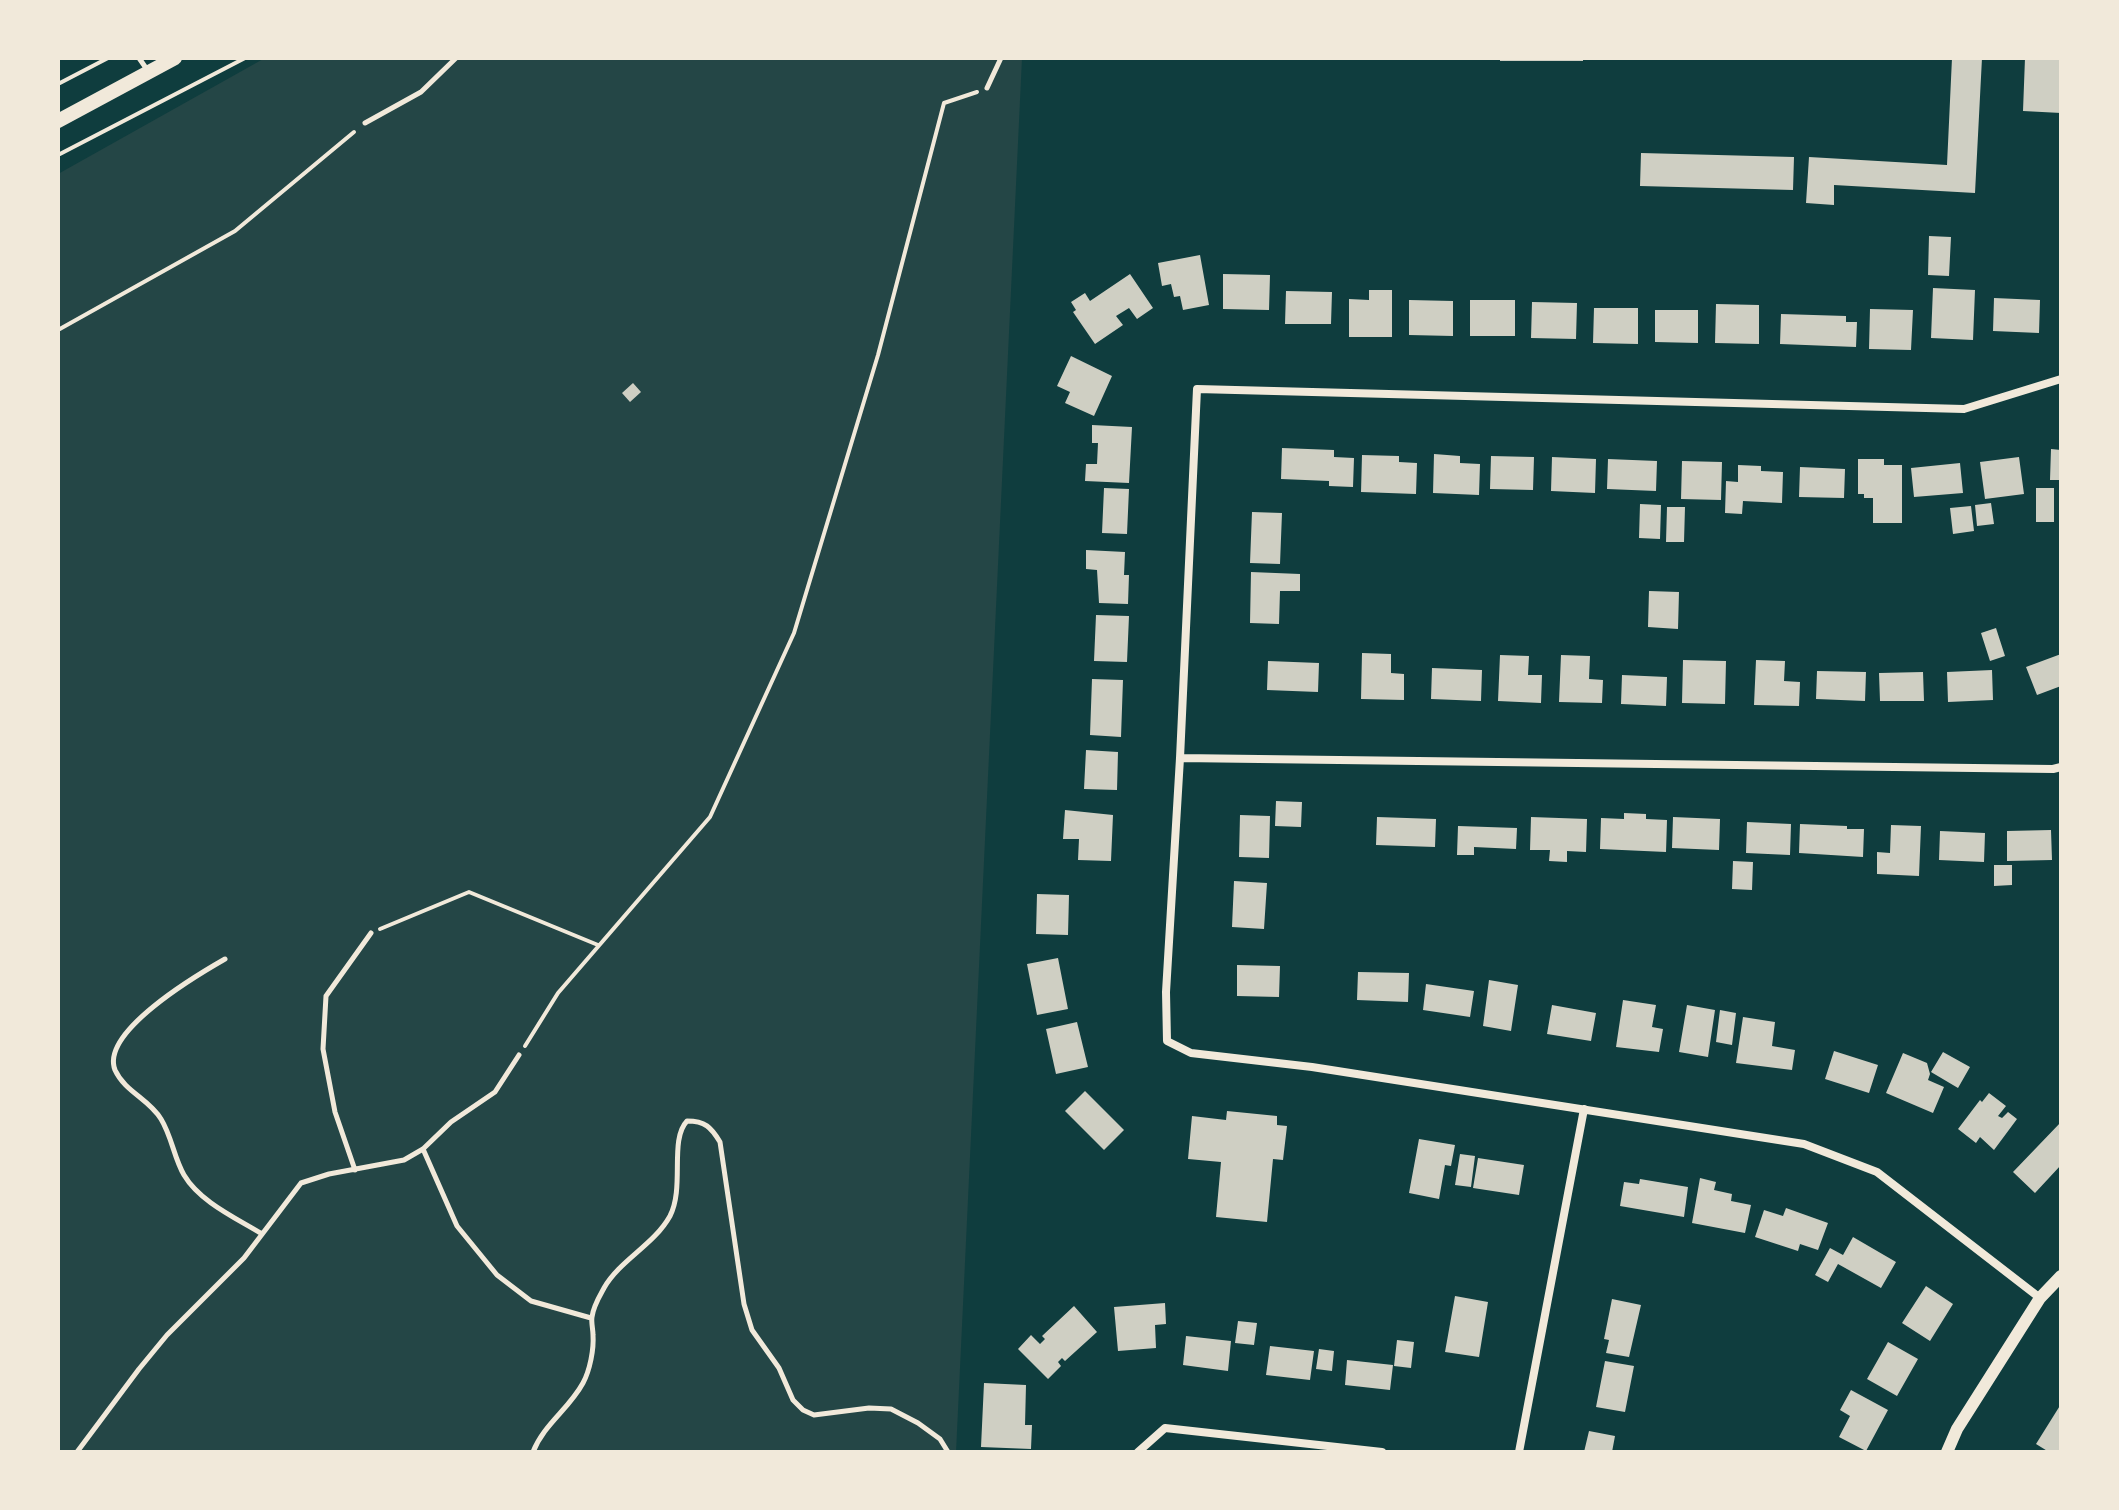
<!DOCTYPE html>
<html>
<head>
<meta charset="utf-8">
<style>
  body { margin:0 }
  #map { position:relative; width:2119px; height:1510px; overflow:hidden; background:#0f3d3e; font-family:"DM Sans",sans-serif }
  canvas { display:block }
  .frame { position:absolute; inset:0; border:60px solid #f1e9da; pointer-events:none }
</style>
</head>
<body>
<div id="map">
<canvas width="2119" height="1510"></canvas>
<div class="frame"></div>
</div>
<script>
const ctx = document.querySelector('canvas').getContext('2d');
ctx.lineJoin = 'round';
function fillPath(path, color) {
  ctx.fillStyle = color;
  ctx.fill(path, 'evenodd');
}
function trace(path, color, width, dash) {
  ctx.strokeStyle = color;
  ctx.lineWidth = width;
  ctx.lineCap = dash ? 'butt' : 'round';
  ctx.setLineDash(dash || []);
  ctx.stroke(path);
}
fillPath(new Path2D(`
  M265,58H1022L956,1452H58V174Z`), '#244646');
fillPath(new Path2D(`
  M1500,58H1583V61H1500Z
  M1952,58H1982L1975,193L1834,185V205L1806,203L1809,157L1947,165Z
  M2025,58H2061V113L2023,111Z
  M1641,153L1794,157L1793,190L1640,186Z
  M1929,236L1951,237L1949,276L1928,275Z
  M1200,255L1209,305L1183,310L1180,296L1174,297L1171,284L1162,286L1158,263Z
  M1130,274L1153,308L1137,319L1129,308L1116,316L1123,325L1095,344L1073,312L1076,310L1071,302L1085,293L1090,301Z
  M1223,274L1270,275L1269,310L1223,309Z
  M1933,288L1975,290L1973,340L1931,338Z
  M1369,290H1392V337H1349V299L1369,300Z
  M1286,291L1332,292L1331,324H1285Z
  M1994,298L2040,300L2039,333L1993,331Z
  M1409,300L1453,301V336L1409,335Z
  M1470,300H1515V336H1470Z
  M1532,302L1577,303L1576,339L1531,338Z
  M1716,304L1759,305V344L1715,343Z
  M1594,308H1638V344L1593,343Z
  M1870,309L1913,310L1911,350L1869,349Z
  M1655,310H1698V343L1655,342Z
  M1781,314L1846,316V322H1857L1856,347L1780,344Z
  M1071,356L1112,376L1094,416L1065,403L1070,392L1057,386Z
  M633,383L641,392L630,402L622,393Z
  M1092,425L1132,427L1129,483L1085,481L1086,464H1097L1098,443H1092Z
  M1282,448L1334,450V457L1354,458L1353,487L1329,486V481L1281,479Z
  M2051,449L2061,450V480H2050Z
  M1434,454L1460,456V463L1480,464L1479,495L1433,493Z
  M1362,455L1399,456V462L1417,463L1416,494L1361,492Z
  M1491,456L1534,457L1533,490L1490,489Z
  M1552,457L1596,459L1595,493L1551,491Z
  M2019,457L2024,494L1985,499L1980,462Z
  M1608,459L1657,461L1656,491L1607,489Z
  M1858,459H1884V465H1902V523H1873V498H1864V494H1858Z
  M1682,461L1722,462L1721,500L1681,499Z
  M1960,463L1963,493L1914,497L1911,468Z
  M1738,465L1761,466V471L1783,472L1782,503L1743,501L1742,514L1725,513L1726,481L1738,482Z
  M1800,467L1845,469L1844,498L1799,497Z
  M1104,488L1129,489L1127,534L1102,533Z
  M2036,488H2054V522H2036Z
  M1991,503L1994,524L1977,526L1975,505Z
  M1640,504L1661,505L1660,539L1639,538Z
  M1971,506L1974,531L1953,534L1950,508Z
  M1667,507H1685L1684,542H1666Z
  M1252,512L1282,513L1280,564L1250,563Z
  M1086,550L1125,552L1124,575H1129L1128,604L1099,603L1097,570L1086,569Z
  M1251,572L1300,574V591H1280L1279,624L1250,623Z
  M1649,591L1679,592L1678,629L1648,627Z
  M1096,615L1129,616L1127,662L1094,661Z
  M1996,628L2005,656L1990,661L1981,633Z
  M1362,653L1391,654V673L1404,674V700L1361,699Z
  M2061,654V686L2037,695L2026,667Z
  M1500,655L1529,656L1528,675H1542L1541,703L1498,701Z
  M1561,655L1590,656L1589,679L1603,680L1602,703L1559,702Z
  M1683,660L1726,661L1725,704L1682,703Z
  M1756,660L1785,661L1784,681L1800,682L1799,706L1754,705Z
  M1268,661L1319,663L1318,692L1267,690Z
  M1432,668L1482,670L1481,701L1431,699Z
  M1992,670L1993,700L1948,702L1947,672Z
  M1817,671L1866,672L1865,701L1816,699Z
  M1923,672L1924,701H1880L1879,673Z
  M1622,675L1667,677L1666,706L1621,704Z
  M1092,679L1123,680L1121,737L1090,735Z
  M1086,750L1118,752L1117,790L1084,789Z
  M1276,801L1302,802L1301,827L1275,826Z
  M1065,810L1113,815L1111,861L1078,860L1079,839H1063Z
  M1624,813L1646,814V819L1667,820L1666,852L1600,849L1601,818L1624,819Z
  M1240,815L1270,816L1269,858L1239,857Z
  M1377,817L1436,819L1435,847L1376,845Z
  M1531,817L1587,819L1586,852L1567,851V862L1549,861L1550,850H1530Z
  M1673,817L1720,819L1719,850L1672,848Z
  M1747,822L1791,824L1790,855L1746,853Z
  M1800,824L1847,826V829H1864L1863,857L1799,853Z
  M1891,825L1921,826L1919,876L1877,874V852L1890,853Z
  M1458,826L1517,828L1516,849L1474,847V855H1457Z
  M2051,830L2052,860L2007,861V831Z
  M1940,831L1985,833L1984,862L1939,860Z
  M1733,861L1753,862L1752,890L1732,889Z
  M1994,865H2012V885L1994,886Z
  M1234,881L1267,883L1264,929L1232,927Z
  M1037,894L1069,895L1068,935L1036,934Z
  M1058,958L1068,1009L1037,1015L1027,964Z
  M1237,965L1280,966L1279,997L1237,996Z
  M1358,972L1409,973L1408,1002L1357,1000Z
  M1489,980L1518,985L1511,1031L1483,1026Z
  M1426,984L1474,991L1470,1017L1423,1010Z
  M1623,1000L1656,1005L1652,1027L1663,1029L1659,1052L1616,1047Z
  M1552,1005L1596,1013L1591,1041L1547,1034Z
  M1687,1005L1715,1010L1708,1057L1679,1052Z
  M1720,1010L1736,1013L1732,1045L1716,1042Z
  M1743,1017L1775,1022L1772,1046L1795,1050L1792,1070L1736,1063Z
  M1077,1022L1088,1067L1056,1074L1046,1029Z
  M1834,1051L1878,1065L1869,1093L1825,1079Z
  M1943,1052L1970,1067L1958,1088L1931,1072Z
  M1903,1053L1927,1063L1930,1074L1928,1080L1944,1087L1933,1113L1886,1093Z
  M1085,1091L1124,1130L1104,1150L1065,1111Z
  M1989,1093L2006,1106L1998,1116L2002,1118L2008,1112L2017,1119L1994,1150L1980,1137L1976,1143L1958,1129L1980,1100L1982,1102Z
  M1227,1111L1277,1116V1125L1287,1126L1283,1160L1273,1159L1267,1222L1216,1217L1221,1162L1188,1159L1192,1116L1226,1120Z
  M2061,1122V1165L2035,1193L2013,1172Z
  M1419,1139L1455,1145L1451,1166L1445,1165L1439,1199L1409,1193Z
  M1460,1154L1475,1156L1471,1187L1455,1185Z
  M1478,1158L1524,1165L1519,1195L1473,1188Z
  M1700,1178L1716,1182L1714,1190L1732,1194L1731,1201L1751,1205L1745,1233L1692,1223Z
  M1640,1179L1688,1187L1684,1217L1620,1206L1624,1182L1639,1184Z
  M1786,1208L1828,1223L1818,1250L1800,1244L1798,1251L1755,1237L1764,1210L1783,1216Z
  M1853,1237L1896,1262L1881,1288L1838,1264L1828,1282L1815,1275L1830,1248L1843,1255Z
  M1926,1286L1953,1304L1930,1341L1902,1323Z
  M1455,1296L1488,1302L1479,1357L1445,1352Z
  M1612,1299L1641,1305L1629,1357L1606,1353L1609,1340L1604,1339Z
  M1165,1303L1166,1324L1155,1325L1156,1348L1118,1351L1114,1307Z
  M1074,1306L1097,1332L1065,1361L1062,1358L1058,1362L1061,1366L1048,1379L1018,1349L1031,1335L1040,1344L1045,1339L1042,1336Z
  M1238,1321L1257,1323L1254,1345L1235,1343Z
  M1186,1336L1231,1341L1228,1371L1183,1365Z
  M1397,1340L1414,1342L1411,1368L1394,1366Z
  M1888,1342L1918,1359L1897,1396L1867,1379Z
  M1270,1346L1314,1351L1310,1380L1266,1375Z
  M1319,1349L1334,1351L1332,1371L1316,1369Z
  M1347,1360L1393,1365L1390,1390L1345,1385Z
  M1605,1361L1634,1366L1625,1412L1596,1407Z
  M984,1383L1026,1385L1025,1425H1032L1031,1449L981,1447Z
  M1851,1390L1888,1410L1866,1451L1839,1437L1850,1416L1840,1410Z
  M2061,1404V1452H2049L2036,1444Z
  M1589,1431L1615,1436L1612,1452H1584Z`), '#cfcfc3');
trace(new Path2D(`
  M58,84L108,58
  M58,155L245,58
  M58,330L235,231L354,132
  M380,929L469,892L598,945
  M525,1046L558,993L710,817L794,633L878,355L944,103L977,92`), '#f1e9da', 4);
trace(new Path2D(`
  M139,58L148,71
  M987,88L1001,58
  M365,123L421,92L456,58
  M225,959C197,975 100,1032 115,1070C125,1092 149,1099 161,1119C172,1137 174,1158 184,1175C200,1202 236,1218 262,1234
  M423,1149L457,1226L497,1275L531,1301L591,1318
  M355,1170L335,1112L323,1049L326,996L371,933
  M77,1452L139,1369L167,1335L244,1258L301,1183L329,1174L404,1160L423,1149L451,1122L495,1092L519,1055
  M533,1452C544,1424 569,1409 583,1383C590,1370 594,1349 593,1335C593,1329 591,1322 592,1317C593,1307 599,1297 604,1288C620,1260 654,1245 670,1216C685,1187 669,1140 687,1121C705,1121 711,1127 720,1142L744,1304L752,1330L779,1368L793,1400L803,1410L814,1415L869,1408L891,1409L918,1423L940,1439L948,1452`), '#f1e9da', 5);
trace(new Path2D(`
  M1180,758L2053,769L2061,767
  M2040,1298L1877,1172L1804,1144L1312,1067L1191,1053L1167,1041L1166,992L1180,758L1197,389L1964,409L2061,379
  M1138,1452L1165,1428L1382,1452
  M1519,1452L1584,1109`), '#f1e9da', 8);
trace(new Path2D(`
  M1947,1452L1957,1429L2040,1298L2061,1276`), '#f1e9da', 12);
trace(new Path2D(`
  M58,121L175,58`), '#f1e9da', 14);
</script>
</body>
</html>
